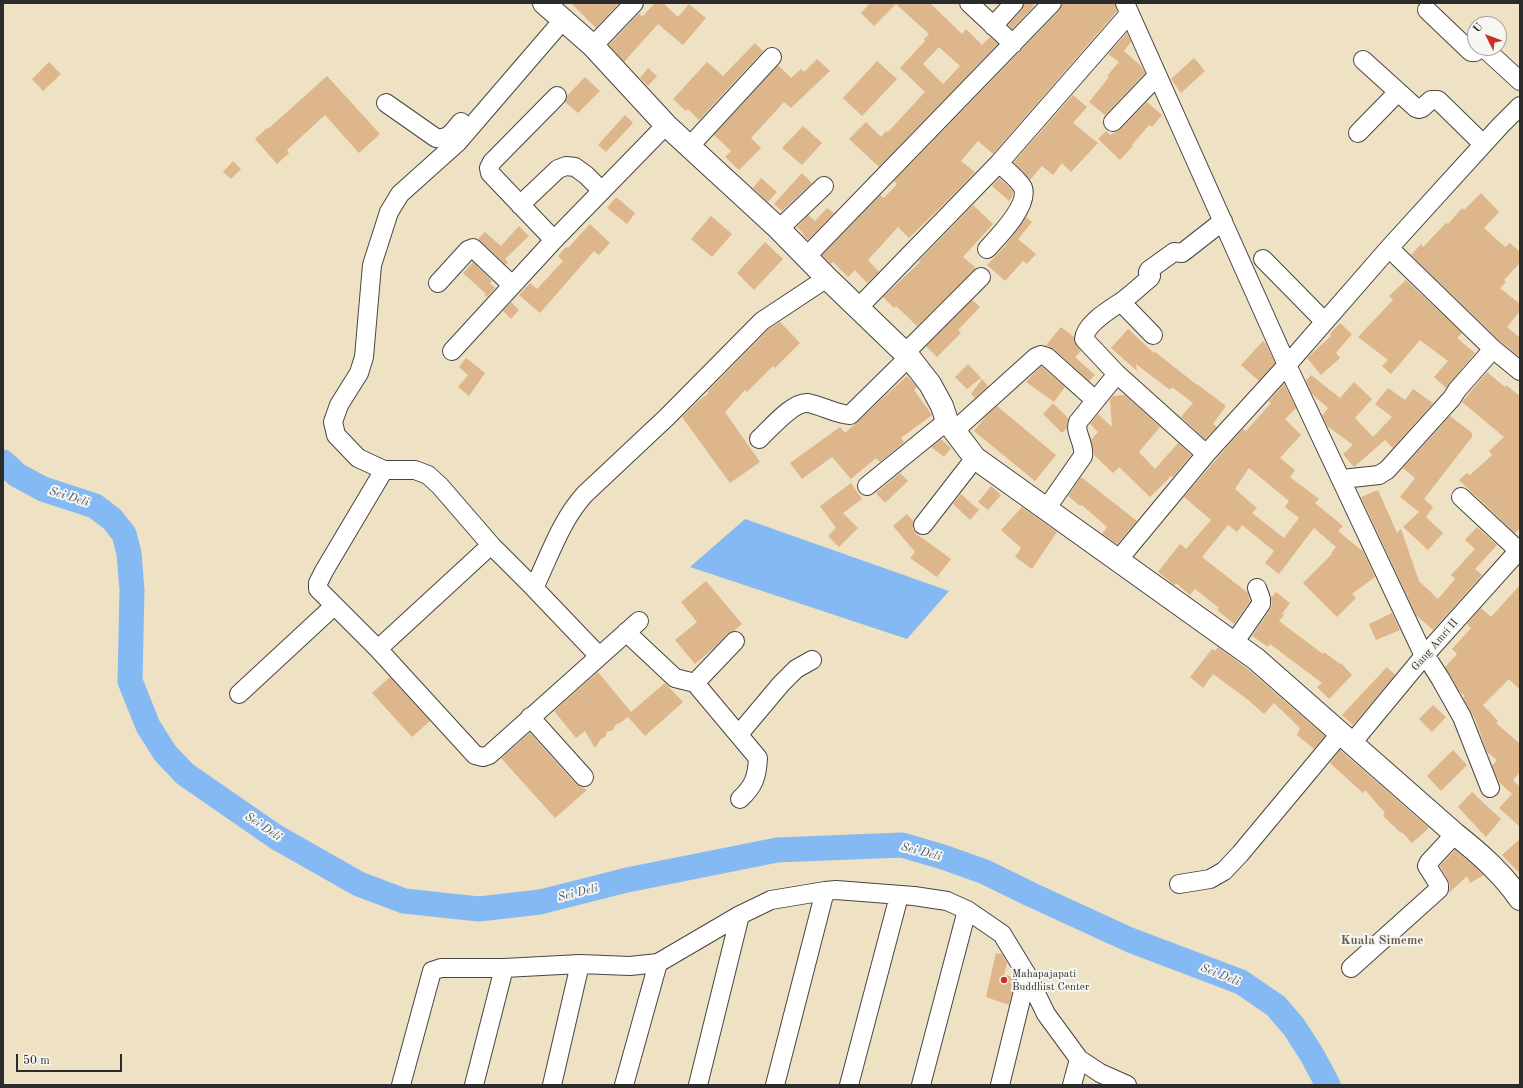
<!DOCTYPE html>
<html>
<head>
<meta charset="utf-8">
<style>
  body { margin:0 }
  #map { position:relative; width:1523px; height:1088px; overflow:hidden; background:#efe1c3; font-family:"Old Standard TT",serif }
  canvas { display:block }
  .frame { position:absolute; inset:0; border:4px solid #2b2b2b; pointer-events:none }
  .north { position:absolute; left:1467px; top:16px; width:40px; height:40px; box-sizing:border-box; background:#f6f6f2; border:1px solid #a5a5a2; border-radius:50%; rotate:312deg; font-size:11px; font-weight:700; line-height:16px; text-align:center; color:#2b2b2b }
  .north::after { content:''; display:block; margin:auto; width:14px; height:18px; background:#c8321e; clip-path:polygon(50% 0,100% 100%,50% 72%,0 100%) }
  .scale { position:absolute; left:16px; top:1054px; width:106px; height:18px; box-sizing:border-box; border:2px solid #2b2b2b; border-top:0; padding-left:5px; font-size:12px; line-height:14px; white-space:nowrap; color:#2b2b2b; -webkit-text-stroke:3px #f6f6f2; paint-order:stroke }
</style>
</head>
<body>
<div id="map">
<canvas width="1523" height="1088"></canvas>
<div class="frame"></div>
<div class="north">U</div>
<div class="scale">50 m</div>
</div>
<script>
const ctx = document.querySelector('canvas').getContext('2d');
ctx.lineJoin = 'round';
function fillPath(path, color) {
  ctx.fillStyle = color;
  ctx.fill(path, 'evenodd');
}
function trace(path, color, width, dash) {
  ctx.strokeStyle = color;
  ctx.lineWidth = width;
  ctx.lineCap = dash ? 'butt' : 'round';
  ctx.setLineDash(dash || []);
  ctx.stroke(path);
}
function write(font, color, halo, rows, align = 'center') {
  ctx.font = font + ' "Old Standard TT",serif';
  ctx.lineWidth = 4;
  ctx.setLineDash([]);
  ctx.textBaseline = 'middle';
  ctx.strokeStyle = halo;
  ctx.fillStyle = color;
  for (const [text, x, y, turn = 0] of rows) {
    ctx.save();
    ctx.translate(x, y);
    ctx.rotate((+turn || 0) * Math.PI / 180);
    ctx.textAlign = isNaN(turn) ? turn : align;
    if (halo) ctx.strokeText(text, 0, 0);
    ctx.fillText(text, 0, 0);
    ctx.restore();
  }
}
fillPath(new Path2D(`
  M745,519L949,591L907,639L690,567Z`), '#85b9f3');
trace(new Path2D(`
  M3,462L17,475L43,489L95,506L112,519L124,534L129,553L132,590L130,681L148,726L165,753L185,774L276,837L359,884L404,901L479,909L540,902L627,880L777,850L902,845L943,857L985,872L1032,895L1130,940L1241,982L1276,1006L1294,1027L1312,1055L1328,1085`), '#85b9f3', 25);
fillPath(new Path2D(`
  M571,3H619L596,28Z
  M655,3H663L678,17L689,4L706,18L683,45L658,24L624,62L609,45L639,13L642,17Z
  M870,3H930L962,34L966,29L982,45L990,37L998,44L879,167L849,139L866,122L881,137L886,131L888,132L925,92L900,68L925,41L924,39L929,34L896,4L874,26L861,13ZM939,47L960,66L943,84L923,64Z
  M1024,3H1031L1034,6L1012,29L1008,25L1022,10Z
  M1062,3H1115L1117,11L993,154L978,141L961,161L975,172L959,189L909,238L898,227L868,260L879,272L867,283L855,270L848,277L833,262L831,264L822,255L880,195L884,198L897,184L894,181L1060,10Z
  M1127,33L1131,42L1124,51L1141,66L1145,73L1105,115L1089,102L1109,77L1107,76L1119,62L1108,54Z
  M755,43L763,51L699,120L688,109L686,111L673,99L707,62L723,76Z
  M1194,58L1205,71L1181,93L1171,79Z
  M817,59L830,71L791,108L784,102L751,138L761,148L739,170L725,157L731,151L714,135L778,65L791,78L801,69L804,72Z
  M877,61L897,79L862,116L843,98Z
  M49,62L61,74L43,91L32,79Z
  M648,68L657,76L648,86L640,78Z
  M327,76L380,134L359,153L325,115L287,150L289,153L277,164L255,139L267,128L268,129Z
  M585,77L600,91L578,113L565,102L567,96Z
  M1073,95L1087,107L1073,123L1098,143L1071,172L1062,163L1053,175L1042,166L1030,180L1014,162Z
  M1147,102L1162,115L1152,127L1149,125L1132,145L1133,146L1120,160L1098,139L1106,131L1110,135L1120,130Z
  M625,115L633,123L606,152L598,145Z
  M803,126L822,143L802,165L782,148Z
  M233,161L241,169L231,179L223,172Z
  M802,173L812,183L782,211L774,204Z
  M761,178L777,192L768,202L753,188Z
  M999,178L1013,191L1012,197L1009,201L992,186Z
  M1481,193L1499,212L1484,228L1505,247L1510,243L1520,252V263L1504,280L1506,282L1500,288L1520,304V311L1507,327L1520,338V353L1518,356L1500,341L1411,255L1421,244L1423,247L1446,223L1448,224L1462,208L1464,210Z
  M616,197L635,213L627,224L607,208Z
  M973,205L993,224L963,257L976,268L917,326L896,306L894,308L883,297L920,262L919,261Z
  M827,208L834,213L808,240L803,235L804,234L797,227L808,215L815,221Z
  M711,216L732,234L712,257L691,239Z
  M1026,217L1032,222L1018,239L1036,254L1027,264L1023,261L1005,281L987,265L1005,246Z
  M590,224L610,243L599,255L594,251L540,313L519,295L530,283L537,289L563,261L558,256L566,247L568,248Z
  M519,226L529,236L505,259L508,262L506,265L478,239L485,232L501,246Z
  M765,242L783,259L754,290L737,273Z
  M473,262L492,281L490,283L495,288L487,297L484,295L486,294L463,273Z
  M1406,280L1462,333L1457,338L1475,353L1446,388L1434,377L1448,361L1420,340L1391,374L1382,366L1388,360L1358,337L1393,300L1389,296Z
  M972,300L980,307L958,330L961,333L937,357L926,346Z
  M511,302L519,310L511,319L503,311Z
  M780,322L800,343L775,368L773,366L747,392L745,390L725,412L760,462L730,483L682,417L697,402L709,393L707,392L769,329Z
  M1340,323L1352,334L1336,353L1340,358L1321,375L1307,358L1331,336L1330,334Z
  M1061,327L1074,337V342L1081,351L1075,357L1095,375L1089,381L1054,349L1046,345Z
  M1128,329L1154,353V351L1197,385V384L1226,406L1213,424L1217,427L1205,439L1181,417L1193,403L1172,387L1170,390L1136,364L1137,371L1111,348Z
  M1263,341L1266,344L1275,363L1259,381L1241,365Z
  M466,358L485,373L469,396L458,387L468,375L459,367Z
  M968,364L981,378L967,389L955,377Z
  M1041,366L1065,387L1054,402L1026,382Z
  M1487,372L1505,387L1506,385L1520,396V528L1515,533L1459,480L1467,473L1470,475L1492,455L1489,451L1504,437L1462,402Z
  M1311,375L1340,398L1354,382L1372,399L1355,418L1373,437L1392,417L1375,404L1388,388L1405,400L1413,389L1433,403L1393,448L1385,440L1354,467L1343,454L1353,445L1327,426L1322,416L1328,408L1312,394L1306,381Z
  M907,376L917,387L914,390L932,415L901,438L904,442L880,462L876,458L851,479L832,457L802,479L790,463L840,427L845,433Z
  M982,379L988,386L975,398L971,394Z
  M1284,384L1296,408L1285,419L1301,435L1280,458L1295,470L1290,477L1319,499L1315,503L1343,526L1338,531L1361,550L1362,549L1375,577L1352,594L1356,598L1337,617L1303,583L1332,554L1331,553L1336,547L1314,528L1279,574L1265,563L1274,551L1242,525L1237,532L1228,525L1202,557L1248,593L1250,601L1234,624L1217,610L1219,608L1195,589L1190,595L1176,583L1174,585L1158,572L1180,544L1186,549L1211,520L1184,497L1232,441L1243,429L1246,431L1271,403L1269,401ZM1249,468L1289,501L1285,507L1299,518L1284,538L1252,513L1257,508L1235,489Z
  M1125,395L1160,427L1139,452L1155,469L1178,443L1191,455L1173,477L1171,476L1150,497L1119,467L1113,473L1094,455L1091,440L1098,432L1090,424L1098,414L1112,427L1110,400L1113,396Z
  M1053,403L1068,418L1067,428L1062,433L1043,414Z
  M997,406L1056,455L1035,481L974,431L986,416Z
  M1450,416L1472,433V437L1424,499L1433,507L1426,517L1443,533L1428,550L1403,527L1419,512L1400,497L1415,478L1403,468Z
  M941,439L951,448L944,457L931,447Z
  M900,473L908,481L885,503L876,493Z
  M1081,477L1137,521L1117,544L1102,534L1107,527L1082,505L1080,506L1068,496Z
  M851,483L862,499L843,513L858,528L839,547L828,536L836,528L820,506Z
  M991,486L1001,495L988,510L978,502Z
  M1378,490L1397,533L1401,529L1419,581L1438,599L1455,579L1451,575L1475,549L1465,540L1477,527L1497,545L1475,569L1482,575L1433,630L1416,615L1361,497Z
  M961,494L979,510L970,520L953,504Z
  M1022,507L1057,532L1032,569L1015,557L1021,548L1001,530Z
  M907,514L913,521V529L916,532L915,533L951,559L937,577L910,558L915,552L893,526Z
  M706,581L742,624L734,631L727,634L715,647L695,664L675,640L697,622L681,602Z
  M1520,585V690L1509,679L1483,705L1498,721L1496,723L1520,744V772L1513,780L1519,786L1520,785V827L1499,808L1512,794L1499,782L1492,766L1497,760L1487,752L1475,719L1463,698L1465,696L1460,692L1445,667L1457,654L1452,649L1471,628L1467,624L1481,608L1491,617Z
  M1276,592L1290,603L1282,614L1284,615L1279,621L1323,654L1324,652L1340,664L1341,663L1352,675L1329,699L1317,687L1322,683L1270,644L1268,647L1252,636L1270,610L1272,604L1271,598Z
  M1392,613L1400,630L1376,640L1369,624Z
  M1218,647L1250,671L1325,736L1314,749L1297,735L1300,728L1274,703L1264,714L1247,699L1213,674L1203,688L1190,677L1212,649L1215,651Z
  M1387,667L1395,675L1353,725L1342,715Z
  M598,672L631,712L665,683L683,702L645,736L628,717L620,723L616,724L613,730L607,732L605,737L601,739L595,748L585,731L576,738L554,711Z
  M390,677L430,721L412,737L372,693Z
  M1433,705L1446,717L1432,732L1419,719Z
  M530,733L576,784L587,790L555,818L501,758Z
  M1340,750L1429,828L1412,843L1402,832L1401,833L1383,816L1385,813L1365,790L1363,793L1330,763Z
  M1453,750L1467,765L1441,791L1427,776Z
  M1472,792L1501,819L1486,837L1458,807Z
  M1520,839V874L1502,855Z
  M1455,850L1484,875L1470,883L1467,876L1449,893L1450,885L1448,880L1440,866Z
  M996,953L1002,954L1007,963L1004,975L1016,977L1009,1005L986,997Z`), '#ddb68b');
const minor = new Path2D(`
  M969,3L1013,44
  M1125,3L1287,365L1424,656L1431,664L1440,678L1462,717L1490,788
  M1427,10L1471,52H1475L1481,48
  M563,20L458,142L400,194L389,212L372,265L364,357L359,373L339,405L333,422L336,435L358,458L384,470H415L428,475L440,486L491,545L534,588C549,557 561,520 585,494L667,417L762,321L827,278
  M993,26L1014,3
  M593,46L634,3
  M1484,48L1520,81
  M1363,60L1416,108L1419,109L1422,108L1431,100H1438L1483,144
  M386,103L436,138C449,140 453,131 461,122
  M1113,122L1157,76
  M1358,133L1398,92
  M689,147L772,57
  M520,205L558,169L566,166L575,167L586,175L602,191
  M779,229L824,186
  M554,240L490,173L489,168L492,162L557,96
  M1389,248L1493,349L1520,371
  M987,249C998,237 1029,206 1023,188C1020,181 1005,169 999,163
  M806,257L1052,3
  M1263,259L1324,321
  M438,283L468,250L473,248L512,285
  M1121,302L1153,335
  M858,308L999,163L1129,14
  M452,351L554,240L666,125
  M905,353L981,277
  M954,431L1036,357L1041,355L1047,357L1095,400
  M759,439C770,429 793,401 808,403C823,406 835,414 850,415L909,357
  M1206,454L1117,374L1084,339C1085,324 1109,310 1121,302C1131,295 1140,286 1150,278L1151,276L1148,272L1149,270L1174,252L1182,253L1223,221
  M384,470L324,571L318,583V589L378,649L475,755L483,757L489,755L639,621
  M1342,479L1379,475L1387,470L1452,398L1457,390L1493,349
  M867,486L947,421
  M1461,497L1519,551
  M1046,509L1083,456C1085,443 1074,432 1078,422L1117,374
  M923,525L975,458
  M1118,560L1206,454L1287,365L1389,248L1500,126L1520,106
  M534,588L599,656
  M626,632L675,678L695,683L758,758C757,777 754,786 740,799
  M1234,643L1261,604V599L1257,588
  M378,649L491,545
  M695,683L735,641
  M239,694L334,606
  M530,717L584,777
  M739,734L781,684L796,669L812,660
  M1352,743L1424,656L1520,549
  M1179,884L1210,879L1224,871L1240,854L1340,734
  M1351,968L1439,889V885L1427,866L1429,862L1455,834
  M401,1085L432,971L441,968H504L580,964L630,966L658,963L740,915L771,900L825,891L836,890L914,896L947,901L967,910L1002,934L1027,975L1046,1014L1079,1059L1100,1073L1127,1085
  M474,1085L504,968
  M552,1085L580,964
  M624,1085L658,963
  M698,1085L740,915
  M775,1085L825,891
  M849,1085L899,896
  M921,1085L967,910
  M1000,1085L1027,975
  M1072,1085L1079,1059`);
const major = new Path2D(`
  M544,3L593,46L666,125L779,229L827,278L909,357L930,384L942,406L947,421L975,458L1256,659L1455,834C1479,853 1502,873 1520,899`);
trace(minor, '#484642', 20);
trace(major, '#484642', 24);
trace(minor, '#fff', 18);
trace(major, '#fff', 22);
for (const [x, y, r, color] of [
  [1004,980,4,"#c8321e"]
]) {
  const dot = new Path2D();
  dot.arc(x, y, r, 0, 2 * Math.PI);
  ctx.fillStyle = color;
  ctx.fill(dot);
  trace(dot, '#f6f6f2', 1.5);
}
write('11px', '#2b2b2b', '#f6f6f2', [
  ["Gang Amri II",1435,645,-49]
]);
write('11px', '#2b2b2b', '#f6f6f2', [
  ["Mahapajapati",1012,974],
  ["Buddhist Center",1012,987]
], 'left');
write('italic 12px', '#465667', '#f6f6f2', [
  ["Sei Deli",69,497,18],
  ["Sei Deli",263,827,34],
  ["Sei Deli",921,852,15],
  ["Sei Deli",578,893,-14],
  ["Sei Deli",1220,975,22]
]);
write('bold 13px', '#695c4d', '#f6f6f2', [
  ["Kuala Simeme",1382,941]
]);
</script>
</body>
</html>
